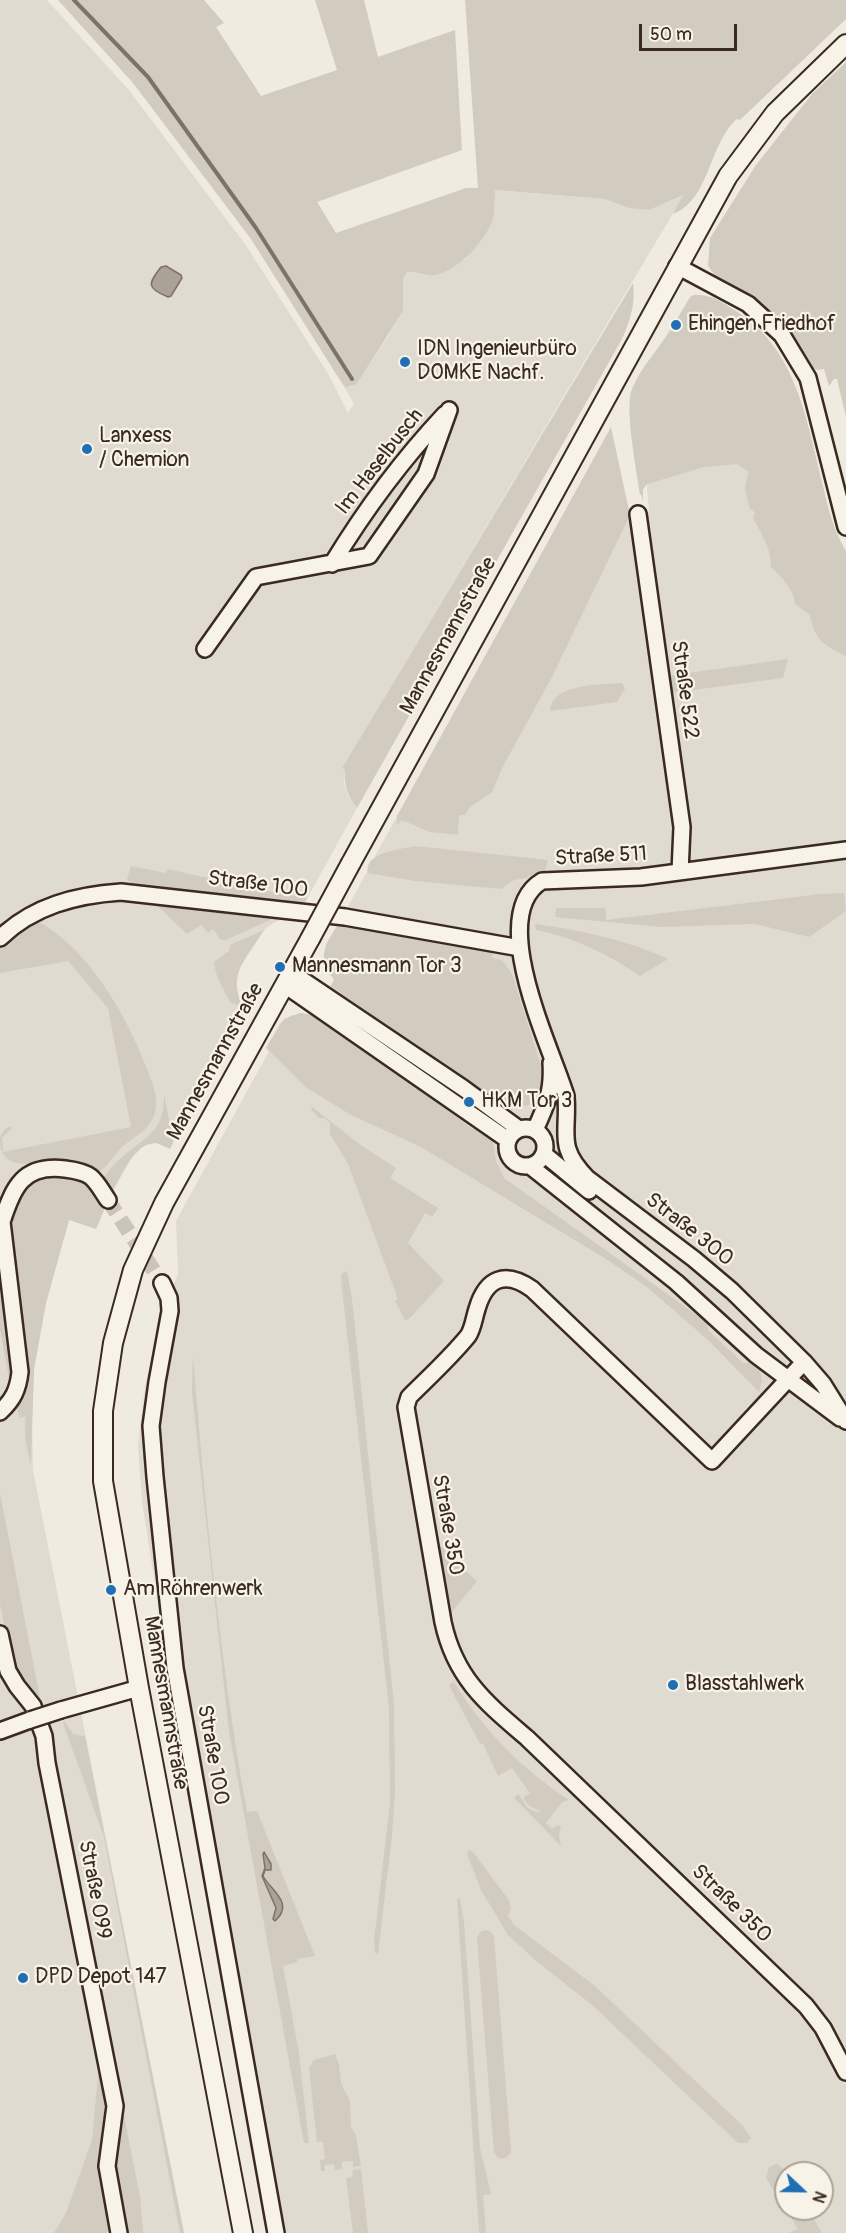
<!DOCTYPE html>
<html>
<head>
<meta charset="utf-8">
<style>
  body { margin:0 }
  #map { position:relative; width:846px; height:2233px; overflow:hidden; background:#efebe0; font-family:Pangolin,sans-serif }
  canvas { display:block }
  .north { position:absolute; left:774px; top:2161px; width:60px; height:60px; box-sizing:border-box; background:#f7f3e8; border:2px solid #aca397; border-radius:50%; rotate:112deg; font-size:16px; font-weight:700; line-height:24px; text-align:center; color:#3b2a1e }
  .north::after { content:''; display:block; margin:auto; width:21px; height:27px; background:#1f6fb2; clip-path:polygon(50% 0,100% 100%,50% 72%,0 100%) }
  .scale { position:absolute; left:639px; top:24px; width:98px; height:27px; box-sizing:border-box; border:3px solid #3b2a1e; border-top:0; padding-left:8px; font-size:18px; line-height:21px; white-space:nowrap; color:#3b2a1e; -webkit-text-stroke:4px #f7f3e8; paint-order:stroke }
</style>
</head>
<body>
<div id="map">
<canvas width="846" height="2233"></canvas>
<div class="north">N</div>
<div class="scale">50 m</div>
</div>
<script>
const ctx = document.querySelector('canvas').getContext('2d');
ctx.lineJoin = 'round';
function fillPath(path, color) {
  ctx.fillStyle = color;
  ctx.fill(path, 'evenodd');
}
function trace(path, color, width, dash) {
  ctx.strokeStyle = color;
  ctx.lineWidth = width;
  ctx.lineCap = dash ? 'butt' : 'round';
  ctx.setLineDash(dash || []);
  ctx.stroke(path);
}
function write(font, color, halo, rows, align = 'center') {
  ctx.font = font + ' Pangolin,sans-serif';
  ctx.lineWidth = 4.5;
  ctx.setLineDash([]);
  ctx.textBaseline = 'middle';
  ctx.strokeStyle = halo;
  ctx.fillStyle = color;
  for (const [text, x, y, turn = 0] of rows) {
    ctx.save();
    ctx.translate(x, y);
    ctx.rotate((+turn || 0) * Math.PI / 180);
    ctx.textAlign = isNaN(turn) ? turn : align;
    if (halo) ctx.strokeText(text, 0, 0);
    ctx.fillText(text, 0, 0);
    ctx.restore();
  }
}
fillPath(new Path2D(`
  M0,0H47L128,89L245,244L329,375L348,413L354,404L343,385L351,387L360,379L390,333L403,311V279L407,272L412,271L426,276L466,258L475,246L494,190L604,199L629,208L684,195L342,768L345,770L344,783L348,796L357,808L296,919H283L273,923L264,930L236,974V987L239,1000L245,1012L170,1149L156,1143L143,1146L131,1159L112,1193L96,1229L69,1220L46,1303L34,1369L32,1417L33,1470L184,2233H0Z
  M759,444L846,626V2233H270L173,1693L142,1503L138,1445L145,1386L164,1310L178,1274L176,1221L269,1051L266,1048L280,1023L292,1015H314L334,980L323,961L326,944L339,923L397,816L585,570L626,497L630,515L649,512L647,485L643,489V501L638,477ZM786,2173H822V2209H786Z`), '#e0dbd0');
fillPath(new Path2D(`
  M58,0H204L224,23L216,27L261,96L337,70L315,0H364L378,57L455,30L462,150L317,202L336,233L466,188H478L465,0H846V19L740,120L737,119C709,143 710,200 673,214L683,195L649,210L629,208L604,199L495,190C494,199 495,210 493,218C486,241 458,271 434,275C424,277 416,270 407,272L403,279V311L360,379L355,385L347,387L343,385L251,239L133,83Z
  M846,62V417L837,379H834L829,386L824,369L818,370L810,367L797,344L780,322L761,306L719,281L708,266L710,238L756,165L812,94Z
  M633,283C636,302 630,321 622,339L357,808C347,795 344,786 345,770L342,768Z
  M694,295C711,294 721,301 736,311C797,349 807,422 823,486C828,509 834,531 846,551V656C825,646 814,640 810,615L795,604C795,591 780,575 771,567C771,546 761,535 753,517L755,513L749,507C749,501 747,499 746,493C744,486 747,479 749,472L737,464L704,467L647,484L643,489V501L641,494L640,495C637,473 624,407 632,389C641,367 658,350 670,330L673,331L678,322L676,321L690,297Z
  M611,427L630,515L551,679L503,766L492,792L469,808L465,815H459L458,835L429,832L407,822L400,821L397,826V816Z
  M788,659L783,678L670,693L667,676Z
  M622,683L625,689L617,702L550,711C552,683 600,685 622,683Z
  M416,846L548,860L545,871C537,871 532,876 525,878C512,881 512,879 502,889L415,881L368,873C363,852 402,849 416,846Z
  M131,866L166,873L167,869L262,890L307,898L304,903L133,884L127,880Z
  M844,893L846,911L809,937L755,924L661,927L555,917L556,908H605L606,920L821,894Z
  M158,906L272,919L226,940H221L213,929L208,933L201,925L187,934Z
  M41,923C90,951 127,1017 147,1069C152,1083 159,1097 155,1113C150,1130 133,1137 121,1148C113,1156 108,1166 99,1172C87,1173 75,1165 63,1162C43,1158 0,1178 0,1139C1,1132 5,1128 11,1126L12,1128L2,1138L3,1152L131,1127L108,1008L68,961L0,973V947L30,924Z
  M339,923L396,932L493,953L492,957L503,961L512,974L542,1069V1081L535,1104L503,1109L331,986L334,979C315,959 326,943 339,923Z
  M535,924C582,930 626,940 668,959L640,976C607,953 574,938 536,930Z
  M264,930C244,962 226,974 245,1012L244,1015L237,1005L231,1003C224,990 215,977 214,962L229,951L230,945Z
  M300,1013L314,1015L406,1079L471,1128L486,1134L493,1142L496,1161L504,1178L708,1323V1330L743,1363H751L760,1370L762,1381L759,1392L708,1340L647,1287L606,1259L421,1147L351,1115L307,1088L266,1048L284,1019Z
  M164,1094L173,1142L170,1149C166,1147 160,1144 156,1143C135,1141 120,1178 111,1194L100,1181C107,1173 114,1164 122,1157C147,1136 165,1131 164,1094Z
  M312,1107L362,1146L396,1168L390,1178L438,1208L432,1217L425,1213L408,1243L444,1281L409,1319L405,1320L395,1301L398,1299L348,1164L330,1134V1123L324,1118H319L311,1109Z
  M47,1175C82,1177 85,1177 105,1207L96,1229L69,1220L46,1303L34,1369L31,1464C27,1449 23,1432 26,1416L20,1418L16,1405L24,1398L27,1377L9,1219C17,1196 22,1184 47,1175Z
  M347,1271L352,1299L394,1704L395,1792L392,1836L378,1954L375,1953L374,1941L390,1803L389,1708L341,1279L342,1274Z
  M0,1296H4L15,1371L11,1389L0,1329Z
  M193,1355C205,1507 220,1661 247,1812L257,1811L315,1956L297,1959V1962L283,1966L299,2053L309,2143H304L229,1732L192,1393Z
  M0,1493L49,1744L12,1666L0,1604Z
  M435,1539L451,1558L477,1581L447,1618Z
  M454,1682C483,1730 523,1770 569,1800L562,1802L546,1823L552,1829L557,1825L561,1826L559,1835L561,1846L514,1798L518,1794L528,1808L539,1813L540,1811L529,1806L523,1798L530,1793L512,1768L498,1776L483,1744H480L453,1693L449,1685Z
  M65,1722L73,1734L85,1736L184,2233H180L104,1837L63,1723Z
  M469,1850L473,1852L508,1899L511,1907L508,1916L514,1925L595,1986L743,2126L751,2138L747,2143H738L591,2004L535,1960L508,1935L481,1890L467,1854Z
  M457,1899H460L464,1922L480,2148L491,2194L483,2195L486,2233H479Z
  M485,1930L491,1932L494,1937L511,2151C508,2158 505,2159 498,2158L494,2153L477,1939L480,1932Z
  M335,2054L339,2064L341,2083L350,2101L351,2127L356,2136L361,2166L353,2167V2161L342,2162V2169L335,2170L334,2164L325,2165V2171H321L320,2160L325,2159L323,2142H317L309,2067L314,2060Z
  M100,2055L111,2107L107,2137L101,2147V2165L111,2229L106,2233H54L66,2213L92,2140Z
  M121,2111H123L140,2196L143,2233H126L113,2168Z
  M777,2164C791,2171 786,2195 786,2209H808L822,2233H789L798,2229L766,2178L769,2167Z
  M361,2169L368,2233H353L346,2178L352,2177L353,2170Z`), '#d1cbc0');
const water = new Path2D(`
  M166,266L181,275L182,278L171,296L168,297C146,288 148,284 161,267Z
  M264,1852L271,1864V1870H265L263,1876C271,1891 295,1903 275,1921L273,1919L276,1908L262,1876L265,1868L263,1854Z`);
fillPath(water, '#aaa296');
trace(water, '#7e7266', 1.5);
trace(new Path2D(`
  M74,0L148,77L256,228L352,379`), '#7e7266', 4);
trace(new Path2D(`
  M108,1200L162,1283`), '#cbc4b9', 15, [15, 8]);
const minor = new Path2D(`
  M677,266L748,304L782,335L808,378L846,527
  M638,514L682,827L680,872
  M332,564C366,508 400,462 445,414
  M205,649L256,577L369,556L426,474L449,410
  M846,850L641,877L542,881C485,915 552,1049 566,1096C569,1134 556,1146 587,1178L694,1259L732,1291L804,1362L823,1384L846,1421
  M0,938C33,906 76,895 121,892L345,917L520,948
  M292,973L463,1088L519,1129
  M285,985L508,1140
  M507 1147a19 19 0 1 1 38 0a19 19 0 1 1-38 0Z
  M535,1130C546,1106 553,1091 551,1063
  M544,1154L589,1191
  M530,1166L676,1282L756,1355L840,1418
  M162,1283L169,1298L170,1311L157,1382L151,1426L155,1477L175,1668L276,2233
  M804,1362L712,1461L532,1289C505,1270 486,1278 477,1309C474,1318 473,1329 468,1336C450,1358 429,1377 409,1397L406,1407L443,1622C455,1678 486,1703 527,1738L806,2006L823,2028L846,2072
  M0,1412C13,1400 18,1390 20,1372L2,1222C13,1187 23,1164 65,1169C73,1170 85,1172 91,1177C98,1183 103,1193 108,1200
  M0,1634L8,1671L17,1686L33,1706L44,1736L47,1763L115,2106L107,2166L119,2233
  M61,1710L139,1688
  M0,1731L30,1720`);
const major = new Path2D(`
  M351,863L728,176L775,113L846,44
  M243,2233L139,1688L103,1481V1411L113,1343L133,1270L164,1203L310,939`);
trace(minor, '#3b2a1e', 20);
trace(major, '#3b2a1e', 22);
trace(minor, '#f7f3e8', 15);
trace(major, '#f7f3e8', 18);
const minorBridge = new Path2D(`
  M30,1720L61,1710`);
const majorBridge = new Path2D(`
  M310,939L351,863`);
trace(minorBridge, '#3b2a1e', 20, []);
trace(majorBridge, '#3b2a1e', 22, []);
trace(minorBridge, '#f7f3e8', 15);
trace(majorBridge, '#f7f3e8', 18);
for (const [x, y, r, color] of [
  [676,325,6,"#1f6fb2"],
  [405,362,6,"#1f6fb2"],
  [87,449,6,"#1f6fb2"],
  [280,967,6,"#1f6fb2"],
  [469,1102,6,"#1f6fb2"],
  [111,1590,6,"#1f6fb2"],
  [673,1685,6,"#1f6fb2"],
  [23,1978,6,"#1f6fb2"]
]) {
  const dot = new Path2D();
  dot.arc(x, y, r, 0, 2 * Math.PI);
  ctx.fillStyle = color;
  ctx.fill(dot);
  trace(dot, '#f7f3e8', 2);
}
write('21px', '#3b2a1e', '#f7f3e8', [
  ["Ehingen Friedhof",688,325],
  ["IDN Ingenieurbüro",417,350],
  ["DOMKE Nachf.",417,374],
  ["Lanxess",99,437],
  ["/ Chemion",99,461],
  ["Mannesmann Tor 3",292,967],
  ["HKM Tor 3",481,1102],
  ["Am Röhrenwerk",123,1590],
  ["Blasstahlwerk",685,1685],
  ["DPD Depot 147",35,1978]
], 'left');
write('21px', '#3b2a1e', '#f7f3e8', [
  ["Im Haselbusch",380,462,-52],
  ["Mannesmannstraße",449,636,-61],
  ["Straße 522",684,690,82],
  ["Straße 511",601,857,-3],
  ["Straße 100",258,885,7],
  ["Mannesmannstraße",216,1062,-61],
  ["Straße 300",689,1230,38],
  ["Straße 350",447,1525,80],
  ["Mannesmannstraße",165,1703,80],
  ["Straße 100",212,1755,80],
  ["Straße 099",94,1890,79],
  ["Straße 350",731,1904,44]
]);
</script>
</body>
</html>
